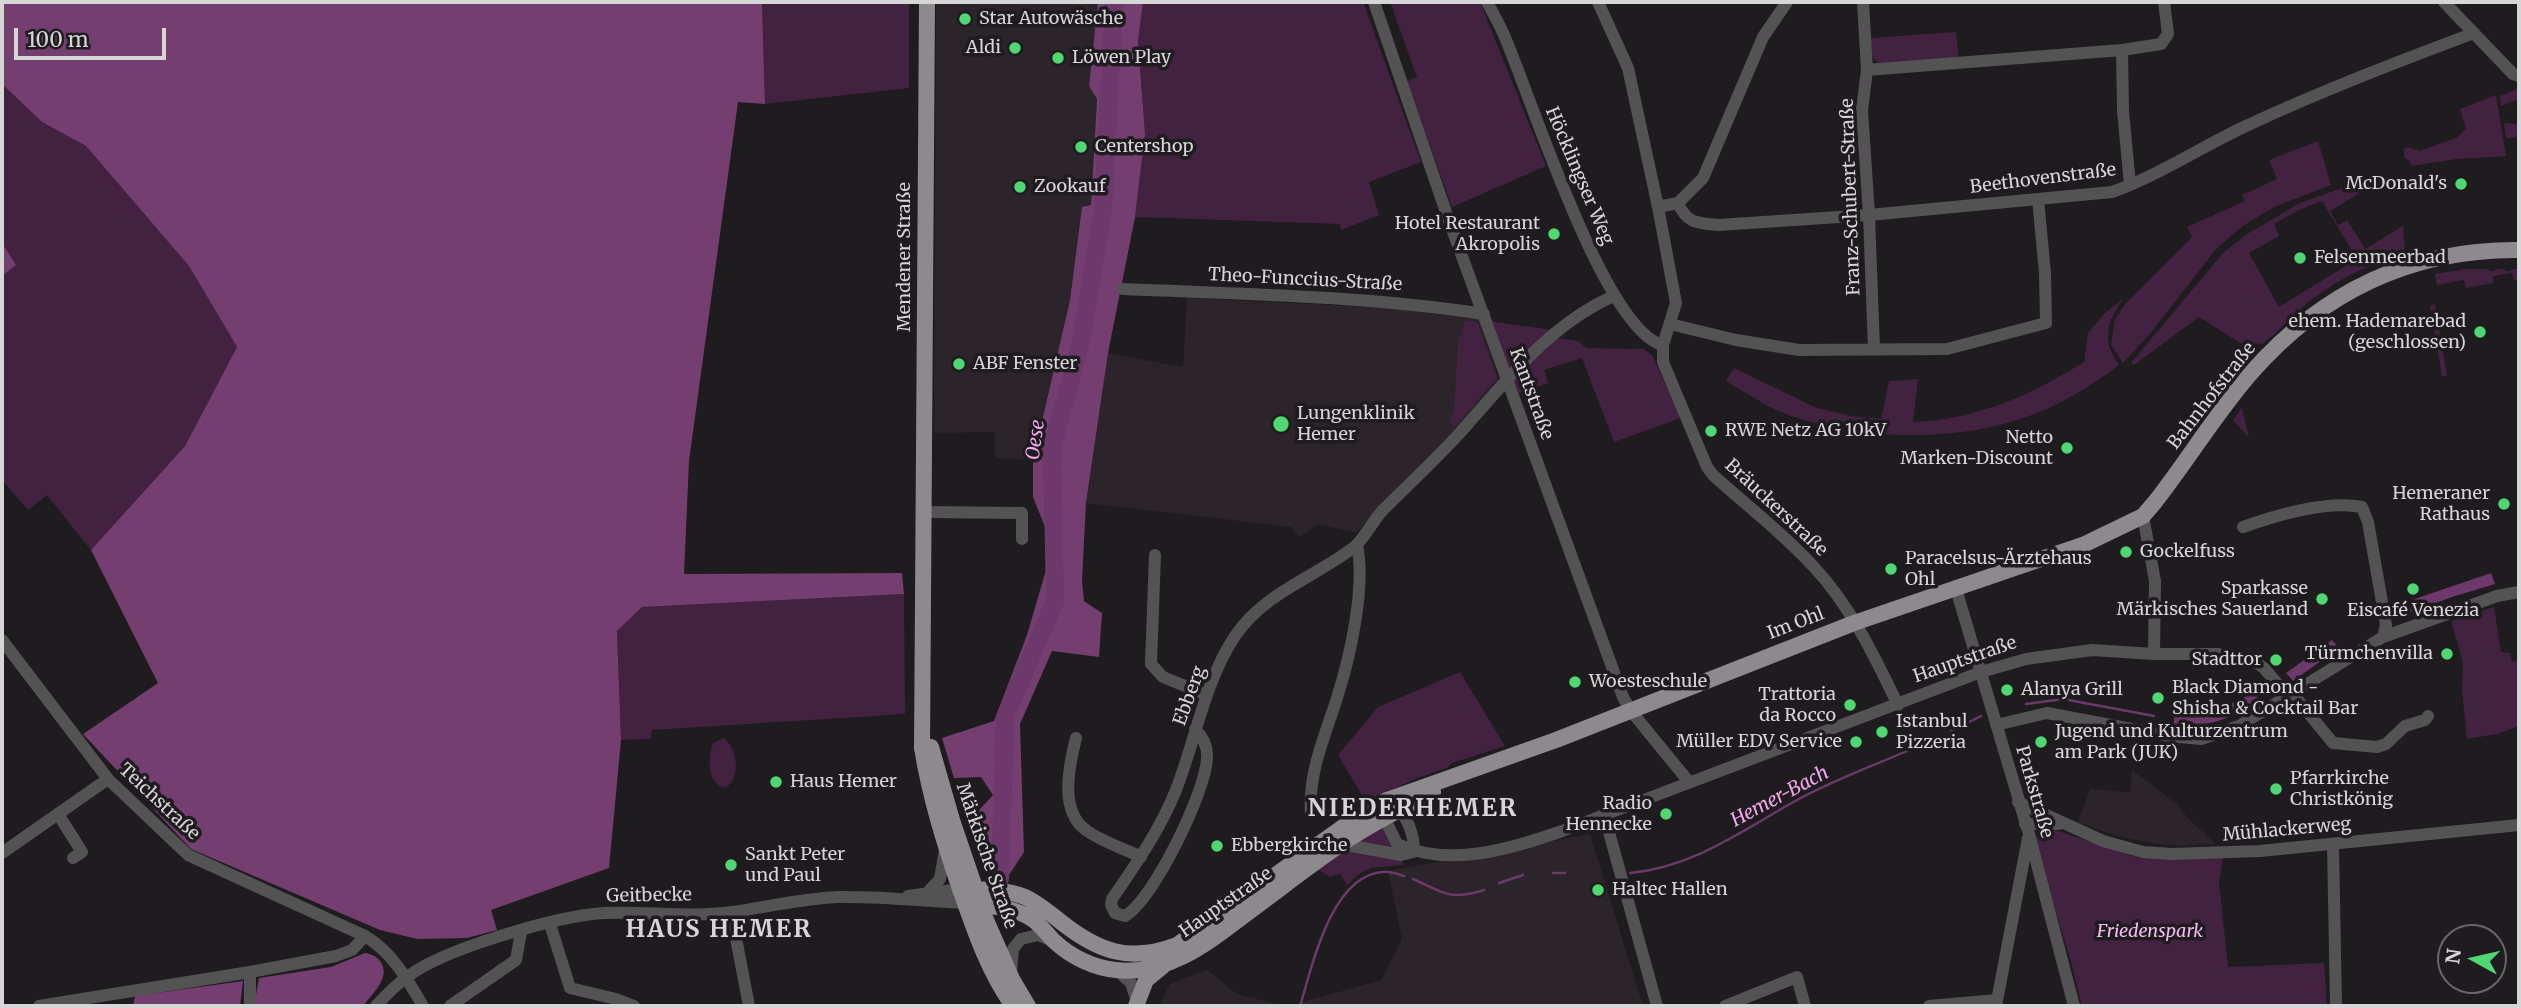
<!DOCTYPE html>
<html>
<head>
<meta charset="utf-8">
<style>
  body { margin:0 }
  #map { position:relative; width:2521px; height:1008px; overflow:hidden; background:#1e1c1e; font-family:Merriweather,serif }
  canvas { display:block }
  .frame { position:absolute; inset:0; border:4px solid #d7d6d7; pointer-events:none }
  .north { position:absolute; left:2437px; top:924px; width:70px; height:70px; box-sizing:border-box; background:#1e1c1e; border:2px solid #686668; border-radius:50%; rotate:278deg; font-size:19px; font-weight:700; line-height:28px; text-align:center; color:#d7d6d7 }
  .north::after { content:''; display:block; margin:auto; width:24px; height:32px; background:#51d674; clip-path:polygon(50% 0,100% 100%,50% 72%,0 100%) }
  .scale { position:absolute; left:14px; top:28px; width:152px; height:32px; box-sizing:border-box; border:4px solid #d7d6d7; border-top:0; padding-left:9px; font-size:21px; line-height:24px; white-space:nowrap; color:#d7d6d7; -webkit-text-stroke:5px #1e1c1e; paint-order:stroke }
</style>
</head>
<body>
<div id="map">
<canvas width="2521" height="1008"></canvas>
<div class="frame"></div>
<div class="north">N</div>
<div class="scale">100 m</div>
</div>
<script>
const ctx = document.querySelector('canvas').getContext('2d');
ctx.lineJoin = 'round';
function fillPath(path, color) {
  ctx.fillStyle = color;
  ctx.fill(path, 'evenodd');
}
function trace(path, color, width, dash) {
  ctx.strokeStyle = color;
  ctx.lineWidth = width;
  ctx.lineCap = dash ? 'butt' : 'round';
  ctx.setLineDash(dash || []);
  ctx.stroke(path);
}
function write(font, color, halo, rows, align = 'center') {
  ctx.font = font + ' Merriweather,serif';
  ctx.lineWidth = 7;
  ctx.setLineDash([]);
  ctx.textBaseline = 'middle';
  ctx.strokeStyle = halo;
  ctx.fillStyle = color;
  for (const [text, x, y, turn = 0] of rows) {
    ctx.save();
    ctx.translate(x, y);
    ctx.rotate((+turn || 0) * Math.PI / 180);
    ctx.textAlign = isNaN(turn) ? turn : align;
    if (halo) ctx.strokeText(text, 0, 0);
    ctx.fillText(text, 0, 0);
    ctx.restore();
  }
}
fillPath(new Path2D(`
  M936,2H1098L1089,85L1097,99L1091,206L1082,207L1070,300L1033,460L995,458V432L934,433Z
  M1187,298L1412,309L1478,318L1501,385L1429,463L1356,533L1319,524L1299,537L1291,527L1086,503L1108,353L1183,367Z
  M2132,770L2178,805L2188,818L2216,844L2179,846L2149,843L2116,836L2078,822L2090,789L2130,792Z
  M1590,834L1643,1006H1289L1381,980L1402,939L1388,871Z
  M1207,970L1237,994L1286,1006H1159L1170,984Z`), '#2b242a');
fillPath(new Path2D(`
  M762,2H909V88L765,104Z
  M1143,2H1363L1421,162L1369,182L1379,215L1341,230L1340,224L1135,217L1145,134L1138,41Z
  M1390,2H1480L1546,166L1452,207L1407,81L1417,77Z
  M1956,32L1959,59L1881,65L1873,58L1870,38Z
  M2,84L42,122L86,146L189,266L237,347L185,446L91,550L47,495L28,510L2,480V276L16,265L2,243Z
  M2518,89L2519,99L2501,106L2500,96Z
  M2496,95L2506,156L2456,159L2411,166L2410,161L2405,158L2403,149L2408,147L2419,151L2456,138L2466,129L2460,109Z
  M2504,123L2519,124V137L2506,138Z
  M2318,141L2331,185L2274,207L2243,226L2217,248L2149,335L2123,363L2111,345L2115,319L2126,303L2192,237L2187,227L2245,201L2242,195L2277,179L2269,160Z
  M2394,175L2396,183L2384,186L2380,181L2330,211L2338,225L2347,220L2365,249L2403,226L2405,253C2365,265 2330,283 2299,310C2286,321 2277,334 2262,344L2240,343L2199,317L2134,365L2131,363L2223,253L2247,234L2300,203L2339,189ZM2322,201L2357,259L2279,307L2249,253L2279,236L2274,224L2299,210Z
  M2464,269H2488L2489,271H2494L2495,269H2505V271H2511V269H2519V279L2514,280L2512,273L2493,276V283L2466,288L2464,280L2437,285L2435,274Z
  M2124,298C2107,321 2101,340 2119,365C2106,374 2093,384 2079,392C2013,432 1936,441 1861,432C1830,428 1796,420 1768,406C1754,398 1740,389 1726,381L1734,368L1817,408L1852,416L1881,419L1889,381L1918,379L1913,422C1976,420 2031,395 2084,362L2088,333L2105,313Z
  M2435,304L2447,376H2442L2430,305Z
  M1488,319L1495,322L1553,330L1508,378Z
  M1465,321L1477,322L1497,378L1456,425L1453,426L1449,421L1454,411L1458,343Z
  M1554,338L1579,341L1586,348L1644,349L1652,355L1681,418L1614,442L1582,358L1544,370L1548,383L1516,394L1510,382Z
  M2242,407V408L2249,438L2233,420Z
  M904,594L905,714L652,730L651,739L621,740L617,631L642,607Z
  M2494,607L2501,652L2510,653L2512,662L2519,660V726L2497,734L2467,739L2462,691L2463,663L2451,621Z
  M1460,672L1505,746L1452,763L1447,768L1417,778L1366,802L1338,755L1378,707Z
  M724,738C738,750 741,776 726,788C706,784 708,758 713,743Z
  M1381,822L1404,865L1371,868L1359,874L1347,885L1340,874L1330,877L1315,868Z
  M2049,828L2139,858L2223,857L2219,882L2228,967L2324,963L2327,1006H2082L2070,958L2034,840L2042,829Z`), '#432141');
fillPath(new Path2D(`
  M2,2H762L765,104L738,102L689,461L684,574L902,573L904,594L642,607L617,631L621,740L609,868L491,910L497,930L467,938L417,939L380,930L191,849L83,734L158,683L91,550L185,446L237,347L189,266L86,146L42,122L2,84Z
  M1098,2H1143L1138,41L1145,134L1135,217L1108,353L1086,503L1082,580L1084,601L1102,613L1099,657L1052,651L1020,724L1024,852L1007,878L986,873L968,822L993,795L981,777L954,778L942,738L994,721L1027,635L1046,570L1045,527L1033,497V460L1070,300L1082,207L1091,205L1097,99L1089,86Z
  M2,243L16,265L2,276Z
  M365,953C371,954 376,956 380,961C392,977 372,994 363,1006H254L259,978L331,967Z
  M243,981L240,1006H133L135,996Z`), '#743e71');
fillPath(new Path2D(`
  M2491,573L2495,584L2452,597L2401,616L2397,605Z
  M2332,640L2339,648L2293,681L2286,673Z
  M2255,692L2259,702C2227,719 2211,728 2174,724V712C2209,715 2224,708 2255,692Z`), '#6d386b');
trace(new Path2D(`
  M2026,704L2063,699L2154,716
  M1951,731L1981,716
  M1553,873H1565
  M1630,873C1694,867 1743,830 1797,800C1843,775 1893,759 1940,736
  M1413,879C1445,893 1449,901 1484,890
  M1499,883L1523,875
  M1300,1006C1312,967 1331,875 1383,872C1390,871 1397,874 1404,876`), '#6d386b', 2.5);
trace(new Path2D(`
  M1000,879L1005,717L1055,601L1052,448L1080,345L1103,208L1114,2`), '#6d386b', 18);
trace(new Path2D(`
  M1374,2L1448,218L1623,697L1631,711L1689,782
  M1487,2C1493,13 1499,24 1504,35C1530,94 1604,331 1663,345
  M1598,2L1628,68L1658,207L1676,303L1663,345V362L1707,467L1713,475C1746,505 1783,533 1813,566C1850,605 1875,657 1898,705
  M1863,2L1867,70L1862,110L1869,215L1874,349
  M2444,2L2513,74L2519,76
  M1867,70L2122,50
  M2130,185L2123,111L2122,50L2161,44L2168,34L2164,2
  M1678,203C1687,224 1698,223 1718,225L1869,215L2112,192C2159,175 2201,147 2246,126C2321,91 2397,62 2474,33
  M1658,207L1678,203L1703,178L1763,37L1787,2
  M1123,289C1244,294 1365,296 1484,314
  M1670,324L1736,340L1799,350L1947,349L2046,323L2045,273L2038,199
  M924,512L1022,513V539
  M2143,516L2155,581L2154,654
  M2243,527C2277,515 2326,500 2362,507L2368,522L2386,625L2383,637
  M1155,555L1151,664L1163,677L1207,695
  M1956,589L2029,834L2074,1006
  M2,640L108,779L188,855L365,936C393,953 407,979 423,1006
  M1996,725L2047,713L2169,736L2201,739L2239,726L2383,637L2497,596L2519,592
  M1195,729C1203,737 1208,748 1207,759C1205,793 1154,899 1125,916L1115,913L1111,905L1112,899C1136,864 1160,830 1176,790C1196,739 1204,683 1235,636C1264,593 1313,578 1353,548C1362,542 1373,521 1382,511C1407,486 1433,462 1457,436C1504,384 1549,324 1614,296
  M1076,738C1069,766 1059,811 1086,830C1102,842 1123,848 1141,857
  M2018,802L2103,841L2143,852L2172,854L2260,851L2519,825
  M1395,806C1406,813 1416,838 1413,852
  M1386,809L1384,817L1397,844C1449,868 1511,849 1562,831L1981,672L2026,659L2092,650L2154,654H2218L2250,659L2264,668L2281,688L2292,693L2333,743L2377,747L2386,744L2405,726L2425,720L2428,716
  M1311,813C1308,773 1325,736 1337,698C1350,657 1366,587 1357,545
  M58,814L82,852L73,858
  M1604,814L1657,1006
  M2025,824H2059
  M1341,844L1401,855L1413,852
  M2333,844L2336,1006
  M2,853L108,779
  M928,892L940,879L945,849
  M908,896L960,889
  M731,912L749,1006
  M550,924L570,988L616,999L634,1006
  M1117,970L1131,983L1137,1002
  M1011,972L1013,949L1021,939L1038,935L1053,941
  M39,1006L250,972L336,956L352,950L365,936
  M250,1006V972
  M376,1006C385,996 396,985 407,977C443,949 557,916 604,913C646,911 690,918 732,912C767,907 800,899 837,897C880,896 922,901 965,903
  M450,1006L516,960L521,932
  M1725,1006L1797,977L1805,1006
  M1929,1006L1997,1000
  M1996,1006L2028,838`), '#545354', 12);
trace(new Path2D(`
  M927,2L922,748C930,797 944,842 960,889C974,929 988,971 1013,1006
  M931,747L952,820L986,920L1012,979L1028,1006
  M960,889C981,889 1005,889 1025,897C1038,903 1050,913 1061,922C1099,952 1130,963 1177,945L1350,822L1387,800L1556,740L1854,623L2085,544L2143,516L2155,502C2188,460 2216,413 2251,373C2322,292 2411,249 2519,250
  M965,903C988,906 1012,906 1032,919C1040,924 1047,934 1054,941C1071,957 1094,968 1116,970C1169,976 1210,941 1250,911C1280,889 1309,866 1340,845C1369,824 1402,809 1433,792
  M1136,1006L1146,980L1163,966`), '#8c8a8c', 16);
for (const [x, y, r, color] of [
  [965,19,7,"#51d674"],
  [1015,48,7,"#51d674"],
  [1058,58,7,"#51d674"],
  [1081,147,7,"#51d674"],
  [2461,184,7,"#51d674"],
  [1020,187,7,"#51d674"],
  [1554,234,7,"#51d674"],
  [2300,258,7,"#51d674"],
  [2480,332,7,"#51d674"],
  [959,364,7,"#51d674"],
  [1281,424,9,"#51d674"],
  [1711,431,7,"#51d674"],
  [2067,448,7,"#51d674"],
  [2504,504,7,"#51d674"],
  [2126,552,7,"#51d674"],
  [1891,569,7,"#51d674"],
  [2413,589,7,"#51d674"],
  [2322,599,7,"#51d674"],
  [2447,654,7,"#51d674"],
  [2276,660,7,"#51d674"],
  [1575,682,7,"#51d674"],
  [2007,690,7,"#51d674"],
  [2158,698,7,"#51d674"],
  [1850,705,7,"#51d674"],
  [1882,732,7,"#51d674"],
  [1856,742,7,"#51d674"],
  [2041,742,7,"#51d674"],
  [776,782,7,"#51d674"],
  [2276,789,7,"#51d674"],
  [1666,814,7,"#51d674"],
  [1217,846,7,"#51d674"],
  [731,865,7,"#51d674"],
  [1598,890,7,"#51d674"]
]) {
  const dot = new Path2D();
  dot.arc(x, y, r, 0, 2 * Math.PI);
  ctx.fillStyle = color;
  ctx.fill(dot);
  trace(dot, '#1e1c1e', 2.5);
}
write('18px', '#d7d6d7', '#1e1c1e', [
  ["Star Autowäsche",979,19],
  ["Aldi",1001,48,"right"],
  ["Löwen Play",1072,58],
  ["Centershop",1095,147],
  ["McDonald's",2447,184,"right"],
  ["Zookauf",1034,187],
  ["Hotel Restaurant",1540,224,"right"],
  ["Akropolis",1540,245,"right"],
  ["Felsenmeerbad",2314,258],
  ["ehem. Hademarebad",2466,322,"right"],
  ["(geschlossen)",2466,343,"right"],
  ["ABF Fenster",973,364],
  ["Lungenklinik",1297,414],
  ["Hemer",1297,435],
  ["RWE Netz AG 10kV",1725,431],
  ["Netto",2053,438,"right"],
  ["Marken-Discount",2053,459,"right"],
  ["Hemeraner",2490,494,"right"],
  ["Rathaus",2490,515,"right"],
  ["Gockelfuss",2140,552],
  ["Paracelsus-Ärztehaus",1905,559],
  ["Ohl",1905,580],
  ["Sparkasse",2308,589,"right"],
  ["Märkisches Sauerland",2308,610,"right"],
  ["Eiscafé Venezia",2413,611,"center"],
  ["Türmchenvilla",2433,654,"right"],
  ["Stadttor",2262,660,"right"],
  ["Woesteschule",1589,682],
  ["Black Diamond -",2172,688],
  ["Shisha & Cocktail Bar",2172,709],
  ["Alanya Grill",2021,690],
  ["Trattoria",1836,695,"right"],
  ["da Rocco",1836,716,"right"],
  ["Istanbul",1896,722],
  ["Pizzeria",1896,743],
  ["Jugend und Kulturzentrum",2055,732],
  ["am Park (JUK)",2055,753],
  ["Müller EDV Service",1842,742,"right"],
  ["Pfarrkirche",2290,779],
  ["Christkönig",2290,800],
  ["Haus Hemer",790,782],
  ["Radio",1652,804,"right"],
  ["Hennecke",1652,825,"right"],
  ["Ebbergkirche",1231,846],
  ["Sankt Peter",745,855],
  ["und Paul",745,876],
  ["Haltec Hallen",1612,890]
], 'left');
write('18px', '#d7d6d7', '#1e1c1e', [
  ["Höcklingser Weg",1579,176,67],
  ["Beethovenstraße",2043,179,-7],
  ["Franz-Schubert-Straße",1851,197,-92],
  ["Mendener Straße",905,257,-90],
  ["Theo-Funccius-Straße",1305,280,3],
  ["Kantstraße",1531,394,70],
  ["Bahnhofstraße",2212,396,-52],
  ["Bräuckerstraße",1776,508,43],
  ["Im Ohl",1796,624,-21],
  ["Hauptstraße",1965,660,-19],
  ["Ebberg",1190,696,-70],
  ["Parkstraße",2034,792,74],
  ["Teichstraße",159,802,43],
  ["Mühlackerweg",2287,830,-5],
  ["Märkische Straße",986,856,71],
  ["Geitbecke",649,896,-1],
  ["Hauptstraße",1226,903,-35]
]);
write('italic 18px', '#f9b9f4', '#1e1c1e', [
  ["Friedenspark",2150,932]
]);
write('italic 19px', '#f5a6ef', '#1e1c1e', [
  ["Oese",1036,440,-82],
  ["Hemer-Bach",1780,797,-28]
]);
ctx.letterSpacing = '2px';
write('bold 24px', '#d7d6d7', '#1e1c1e', [
  ["NIEDERHEMER",1413,809],
  ["HAUS HEMER",719,930]
]);
ctx.letterSpacing = '0px';
</script>
</body>
</html>
